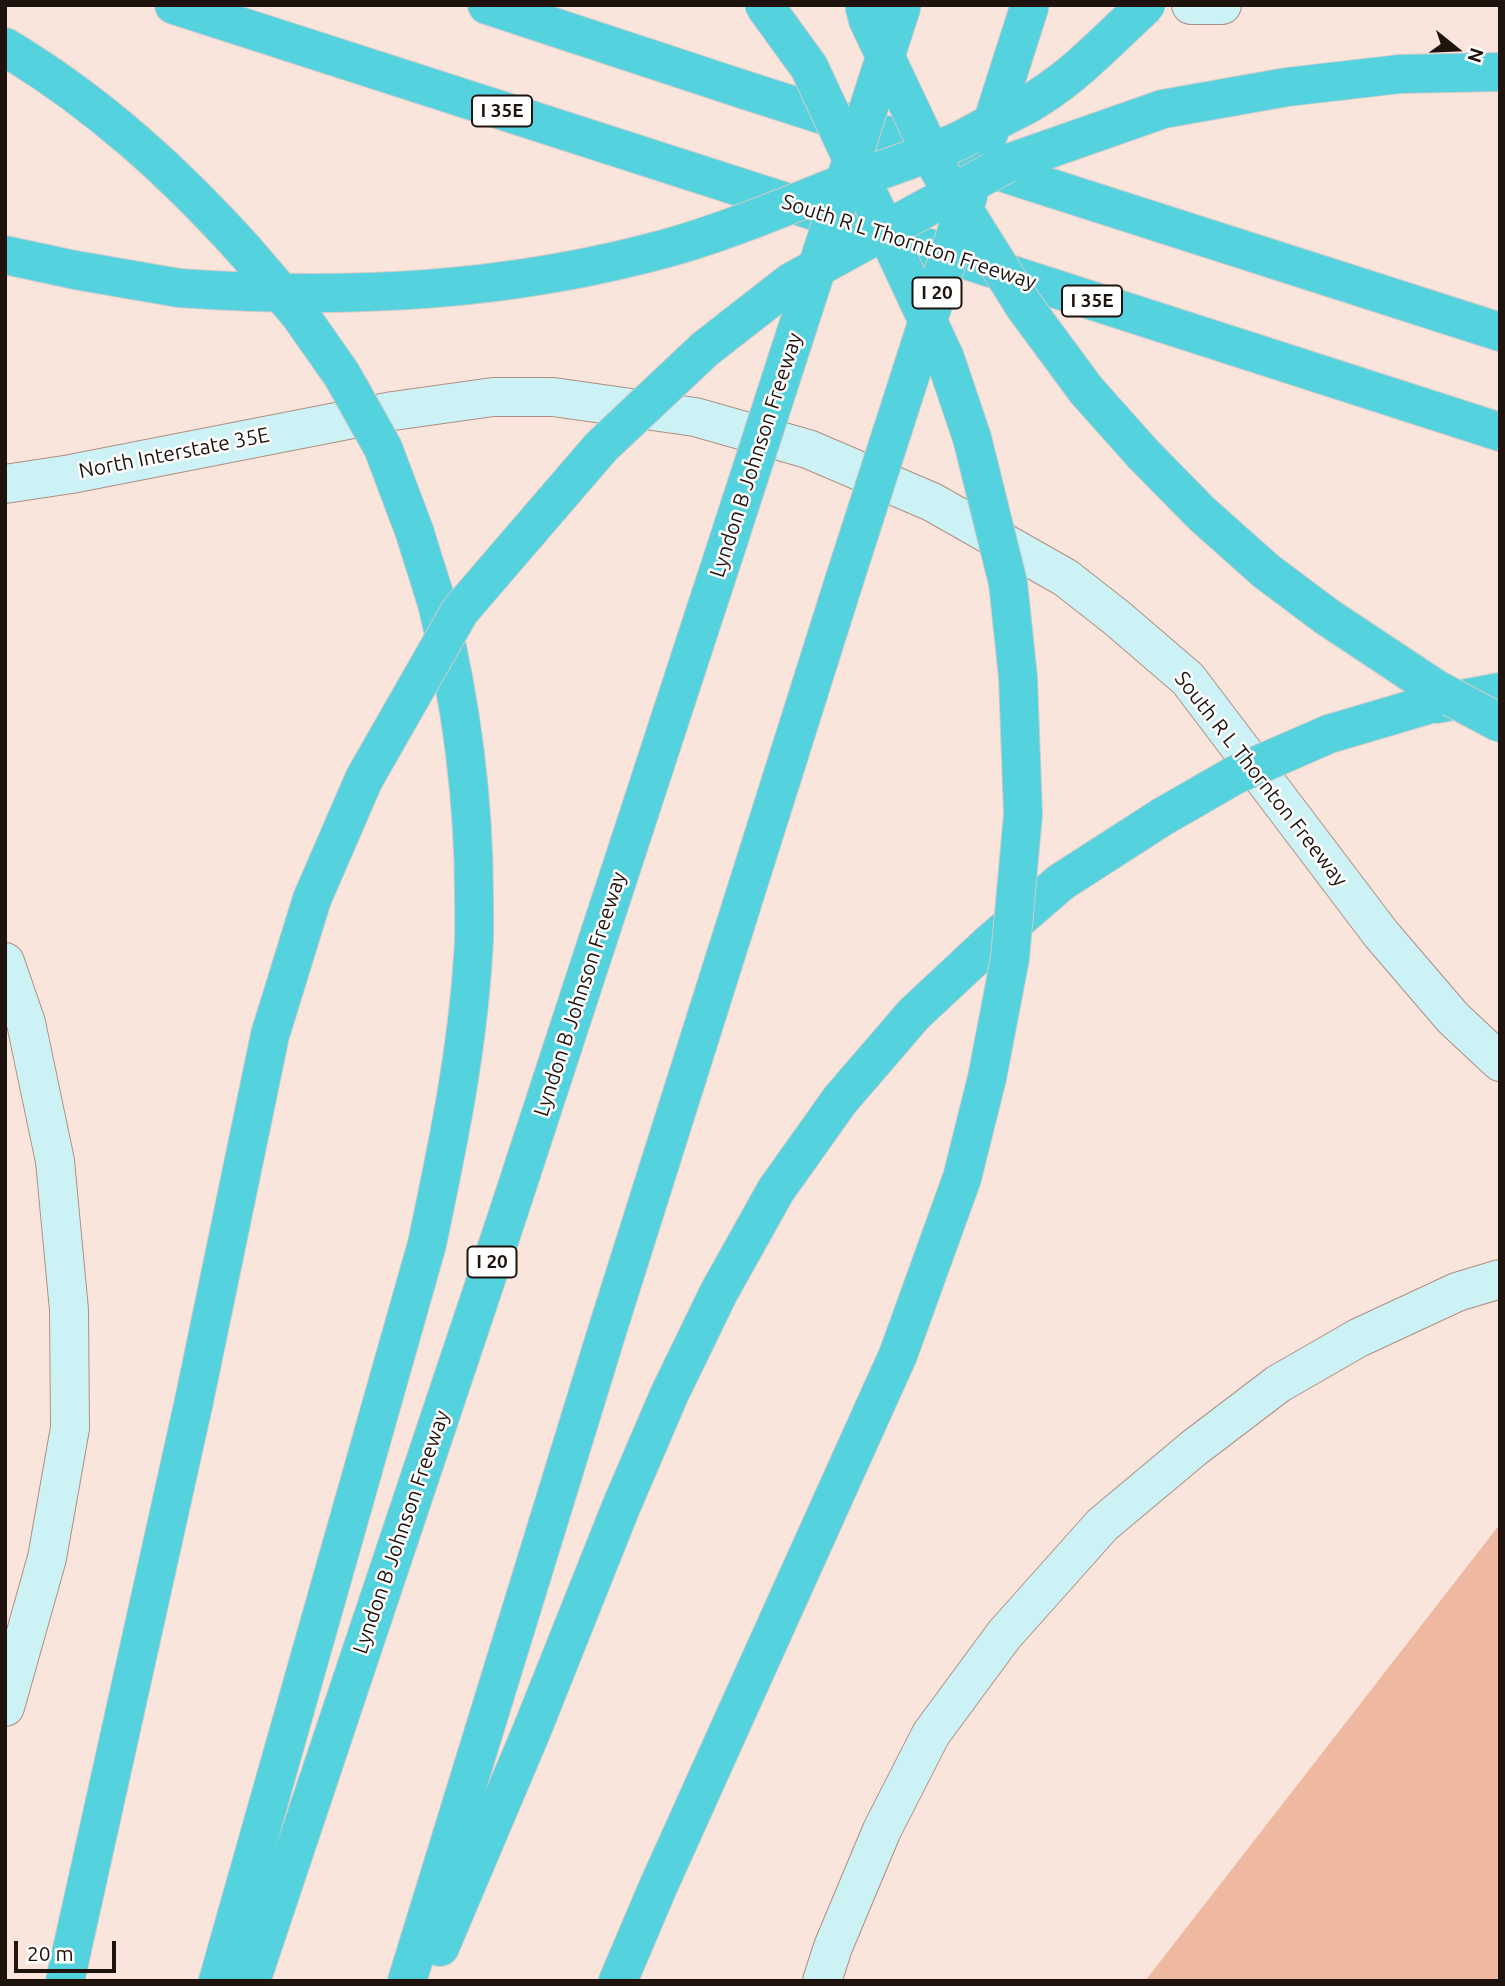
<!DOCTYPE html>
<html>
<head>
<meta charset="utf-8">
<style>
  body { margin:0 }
  #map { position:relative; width:1505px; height:1986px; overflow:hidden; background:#fae5dd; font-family:Ubuntu,sans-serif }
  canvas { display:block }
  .frame { position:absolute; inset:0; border:7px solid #1f130e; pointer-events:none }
  .north { position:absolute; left:1421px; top:14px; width:70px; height:70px; -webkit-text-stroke:5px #fff; paint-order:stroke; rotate:108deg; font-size:19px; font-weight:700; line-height:28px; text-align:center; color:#1f130e }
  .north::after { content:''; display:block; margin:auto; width:24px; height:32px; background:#1f130e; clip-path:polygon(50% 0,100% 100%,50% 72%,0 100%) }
  .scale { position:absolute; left:14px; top:1941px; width:102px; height:32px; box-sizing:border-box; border:4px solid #1f130e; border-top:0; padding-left:9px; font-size:21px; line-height:24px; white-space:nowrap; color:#1f130e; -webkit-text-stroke:5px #fff; paint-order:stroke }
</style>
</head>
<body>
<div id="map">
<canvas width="1505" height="1986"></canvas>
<div class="frame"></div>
<div class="north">N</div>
<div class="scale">20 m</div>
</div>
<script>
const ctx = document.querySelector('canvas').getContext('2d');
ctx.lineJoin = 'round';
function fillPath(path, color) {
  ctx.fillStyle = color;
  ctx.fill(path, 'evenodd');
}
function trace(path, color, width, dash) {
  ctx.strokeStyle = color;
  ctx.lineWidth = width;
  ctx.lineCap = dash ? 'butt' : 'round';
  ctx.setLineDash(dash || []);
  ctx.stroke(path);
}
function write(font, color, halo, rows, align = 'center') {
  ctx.font = font + ' Ubuntu,sans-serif';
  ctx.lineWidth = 5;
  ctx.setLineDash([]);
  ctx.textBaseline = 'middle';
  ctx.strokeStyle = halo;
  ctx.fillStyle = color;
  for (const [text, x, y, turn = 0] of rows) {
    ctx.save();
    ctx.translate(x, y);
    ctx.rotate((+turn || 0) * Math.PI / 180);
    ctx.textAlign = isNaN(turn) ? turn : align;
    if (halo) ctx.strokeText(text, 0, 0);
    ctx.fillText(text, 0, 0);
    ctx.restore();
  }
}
fillPath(new Path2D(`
  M1500,1524V1981H1145Z`), '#efb8a1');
const secondary = new Path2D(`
  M1191,5H1222
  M5,484L71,474L393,411L493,397H553L695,417L808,449L932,502L1066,578L1117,618L1188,679L1381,934L1453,1018L1500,1062
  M5,962L26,1023L55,1161L69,1310L70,1428L47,1558L5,1707
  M822,1981L833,1947L882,1830L931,1734L1004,1635L1102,1525L1194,1448L1278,1384L1358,1338L1457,1292L1500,1279`);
const motorway = new Path2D(`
  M174,5L1500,432
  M487,5L745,90L1500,332
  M5,47C98,103 174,172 246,252
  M1006,164L1163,109L1287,87L1400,74L1500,72
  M5,255L75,270L179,288
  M1436,704L1500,692
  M440,1947L532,1730L621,1507L669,1395L719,1292L776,1190L840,1100L914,1014L989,944L1061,882L1162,817
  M65,1981L194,1401
  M218,1981L427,1244C447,1149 467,1054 473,956C475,937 474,917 474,898C474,799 461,700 437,604C430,580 422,557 415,533
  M251,1981L508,1214L728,542
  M407,1981L608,1328L844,581
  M618,1981L658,1887`);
trace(secondary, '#af8f82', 40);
trace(motorway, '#cecbca', 40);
trace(secondary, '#ccf2f5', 38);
trace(motorway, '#54d2de', 38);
const motorwayBridge = new Path2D(`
  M864,5L868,20L939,170L1024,306L1086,390L1143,454L1202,514L1266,571L1326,616L1436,689L1500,723
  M988,136L1030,5
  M246,252L300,315L342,375L383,448L415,533
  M179,288C347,300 509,292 671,247C727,231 781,208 835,187C874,172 915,159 954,143C968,137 982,128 996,121C1010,113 1025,107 1038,98C1078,73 1111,37 1146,5
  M728,542L902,5
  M844,581L969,193
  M1162,817L1235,775L1329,734L1427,705
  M194,1401L270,1035L312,899L364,779L460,611L601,447L705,349L791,282L1006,164
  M658,1887L898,1355L962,1178L987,1078L1010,958L1023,814L1018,677L1008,583L972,438L945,358L809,67L764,5`);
trace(motorwayBridge, '#cecbca', 40, []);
trace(motorwayBridge, '#54d2de', 38);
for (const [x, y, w] of [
  [502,111,60],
  [937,293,49],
  [1092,301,60],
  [492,1262,49]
]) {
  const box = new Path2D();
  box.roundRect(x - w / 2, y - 15.5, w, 31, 5);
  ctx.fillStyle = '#fff';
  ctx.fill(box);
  trace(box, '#1f130e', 2);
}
write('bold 19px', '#1f130e', null, [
  ["I 35E",502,111],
  ["I 20",937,293],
  ["I 35E",1092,301],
  ["I 20",492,1262]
]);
write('21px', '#1f130e', '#fff', [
  ["South R L Thornton Freeway",909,242,18],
  ["North Interstate 35E",174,453,-11],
  ["Lyndon B Johnson Freeway",756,455,-72],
  ["South R L Thornton Freeway",1261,779,52],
  ["Lyndon B Johnson Freeway",580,994,-72],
  ["Lyndon B Johnson Freeway",401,1532,-71]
]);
</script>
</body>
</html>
